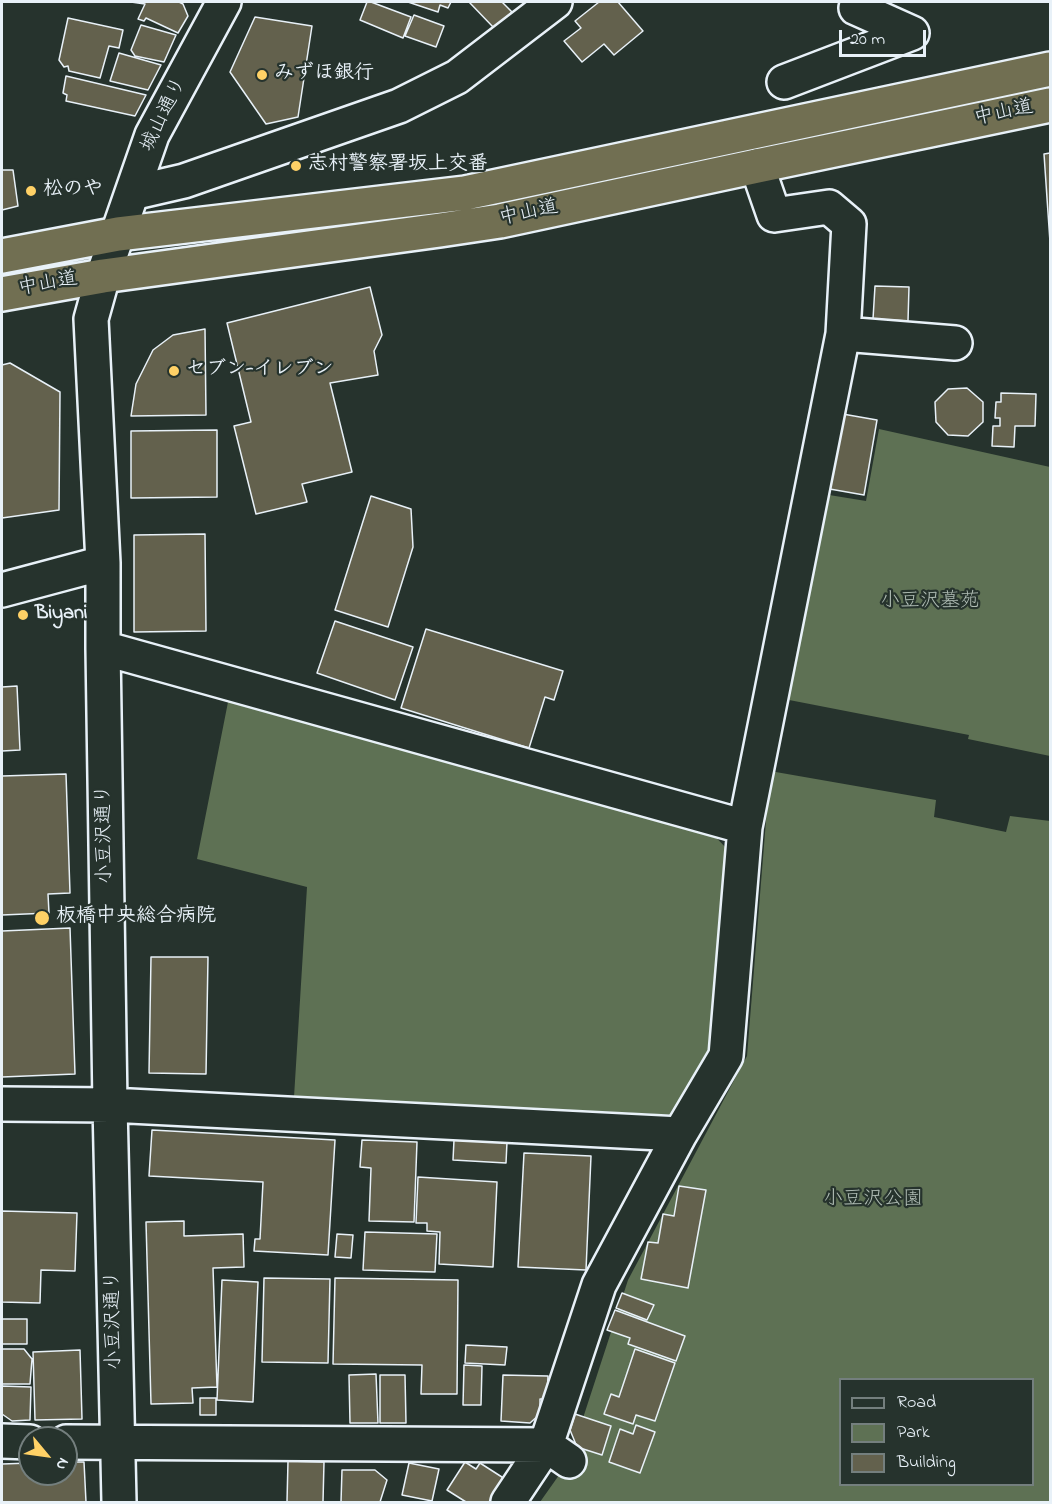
<!DOCTYPE html>
<html>
<head>
<meta charset="utf-8">
<style>
  body { margin:0 }
  #map { position:relative; width:1052px; height:1504px; overflow:hidden; background:#26332d; font-family:"Indie Flower",sans-serif }
  canvas { display:block }
  .frame { position:absolute; inset:0; border:3px solid #e8f1f8; pointer-events:none }
  .legend { position:absolute; left:839px; top:1378px; width:195px; height:108px; box-sizing:border-box; background:#26332d; border:2px solid #747f7e; margin:0; padding:8px 10px; list-style:none; font-size:18px; color:#e8f1f8 }
  .legend li { display:flex; align-items:center; gap:12px; height:30px }
  .legend b { width:30px; border:2px solid #747f7e }
  .north { position:absolute; left:18px; top:1426px; width:60px; height:60px; box-sizing:border-box; background:#26332d; border:2px solid #747f7e; border-radius:50%; rotate:119deg; font-size:16px; font-weight:700; line-height:24px; text-align:center; color:#e8f1f8 }
  .north::after { content:''; display:block; margin:auto; width:21px; height:27px; background:#ffd166; clip-path:polygon(50% 0,100% 100%,50% 72%,0 100%) }
  .scale { position:absolute; left:839px; top:30px; width:87px; height:27px; box-sizing:border-box; border:3px solid #e8f1f8; border-top:0; padding-left:8px; font-size:18px; line-height:21px; white-space:nowrap; color:#e8f1f8; -webkit-text-stroke:4px #26332d; paint-order:stroke }
</style>
</head>
<body>
<div id="map">
<canvas width="1052" height="1504"></canvas>
<div class="frame"></div>
<ul class="legend">
<li><b style="height:8px;background:#26332d"></b>Road</li>
<li><b style="height:16px;background:#5e7154"></b>Park</li>
<li><b style="height:16px;background:#63614d"></b>Building</li>
</ul>
<div class="north">N</div>
<div class="scale">20 m</div>
</div>
<script>
const ctx = document.querySelector('canvas').getContext('2d');
ctx.lineJoin = 'round';
function fillPath(path, color) {
  ctx.fillStyle = color;
  ctx.fill(path, 'evenodd');
}
function trace(path, color, width, dash) {
  ctx.strokeStyle = color;
  ctx.lineWidth = width;
  ctx.lineCap = dash ? 'butt' : 'round';
  ctx.setLineDash(dash || []);
  ctx.stroke(path);
}
function write(font, color, halo, rows, align = 'center') {
  ctx.font = font + ' "Indie Flower","Klee One",sans-serif';
  ctx.lineWidth = 4.5;
  ctx.setLineDash([]);
  ctx.textBaseline = 'middle';
  ctx.strokeStyle = halo;
  ctx.fillStyle = color;
  for (const [text, x, y, turn = 0] of rows) {
    ctx.save();
    ctx.translate(x, y);
    ctx.rotate((+turn || 0) * Math.PI / 180);
    ctx.textAlign = isNaN(turn) ? turn : align;
    if (halo) ctx.strokeText(text, 0, 0);
    ctx.fillText(text, 0, 0);
    ctx.restore();
  }
}
fillPath(new Path2D(`
  M879,429L1050,467V756L968,739L969,735L784,699L823,494L866,501Z
  M229,697L708,829L727,849L711,1051L675,1115L294,1097L307,887L197,859Z
  M770,771L936,800L934,817L1006,832L1010,816L1050,821V1502H540L569,1461L628,1280L747,1056ZM840,1380H1032V1484H840Z`), '#5e7154');
const building = new Path2D(`
  M131,2H179L183,4L188,16L178,33L146,18L144,21L138,19L145,4Z
  M367,2H371L411,17L403,38L360,20Z
  M408,2H451L448,8L440,5L438,12Z
  M469,2H502L512,12L494,28Z
  M599,2H618L643,31L614,55L604,44L582,62L564,41L581,28L575,21Z
  M414,15L444,26L436,47L405,36Z
  M255,17L312,26L298,117L266,124L230,72Z
  M68,18L123,30L119,48L109,46L100,78L69,71L68,66L64,67L59,60Z
  M141,25L176,35L164,62L135,56L131,50Z
  M119,53L161,65L148,90L110,81Z
  M66,76L146,95L135,116L66,101L67,95L63,93Z
  M1050,153V242L1044,154Z
  M2,170H13L18,206L2,210Z
  M875,286L909,287L908,321L873,319Z
  M370,287L382,335L374,351L378,375L330,383L352,472L302,484L307,502L256,514L234,426L251,422L227,323Z
  M205,329L206,415L131,416L136,384L153,350L173,335Z
  M10,363L60,392L59,510L2,518V365Z
  M967,388L983,402V422L968,436L948,435L936,422L935,402L948,389Z
  M1001,393L1036,394L1035,426H1015L1014,447L992,446L993,426H1000V418H995L996,402H1001Z
  M837,413L877,420L864,495L824,488Z
  M217,430V497L131,498V431Z
  M371,496L411,509L413,547L388,627L335,610Z
  M205,534L206,631L134,632V535Z
  M335,621L413,647L395,700L317,673Z
  M426,629L563,671L554,700L545,697L529,748L401,708Z
  M17,686L20,750L2,751V687Z
  M66,774L70,893L48,894L49,913L2,915V776Z
  M70,928L75,1074L2,1077V931Z
  M151,957H208L206,1074L149,1073Z
  M152,1130L335,1140L328,1255L254,1251L255,1239H260L263,1182L149,1176Z
  M362,1140L417,1142L414,1222L369,1221L371,1168L360,1167Z
  M454,1140L507,1142L506,1163L453,1160Z
  M524,1153L591,1156L586,1270L518,1267Z
  M418,1177L497,1182L493,1267L439,1264L440,1232L427,1231V1223H416Z
  M679,1186L706,1190L688,1288L641,1279L648,1242L658,1243L663,1214L674,1216Z
  M2,1211L77,1213L75,1271L41,1270L40,1303L2,1302Z
  M184,1221V1236L243,1234L244,1267L213,1268L217,1387L192,1388L193,1403L151,1404L146,1222Z
  M365,1232L437,1234L435,1272L363,1270Z
  M337,1234L353,1235L351,1258L335,1257Z
  M264,1278L330,1279L328,1363L262,1362Z
  M335,1278L458,1280L457,1394H421L422,1365L333,1364Z
  M222,1280L258,1282L253,1402L217,1400Z
  M622,1293L654,1305L647,1320L616,1308Z
  M615,1310L685,1336L676,1361L628,1344L630,1338L607,1330Z
  M2,1319H27V1344H2Z
  M466,1345L507,1347L505,1365L465,1363Z
  M2,1349H24L32,1359L30,1384H2Z
  M635,1349L675,1363L655,1421L636,1415L633,1424L604,1414L611,1394L619,1397Z
  M80,1350L82,1419L35,1420L33,1352Z
  M464,1365L482,1366L481,1405H463Z
  M376,1374L378,1423H350L349,1375Z
  M380,1375H405L406,1423H380Z
  M503,1375L548,1376L547,1399H540V1414L530,1423L501,1421Z
  M2,1386L31,1387L30,1420L12,1421L2,1414Z
  M200,1398H216V1415H200Z
  M575,1414L611,1426L602,1455L577,1447L570,1430Z
  M636,1425L655,1432L640,1473L609,1462L620,1429L633,1434Z
  M288,1461L324,1462L323,1502H287Z
  M66,1462H84L86,1502H2V1464L30,1463V1474H66Z
  M465,1462L476,1469L480,1463L505,1479L489,1502H466L447,1490Z
  M409,1463L439,1469L432,1501L402,1495Z
  M342,1470H375L387,1480L380,1502H341Z`);
fillPath(building, '#63614d');
trace(building, '#e8f1f8', 1.5);
const minor = new Path2D(`
  M784,82L912,33L856,8L858,2
  M132,193L184,181L399,106L457,77L555,2
  M843,334L955,343
  M2,590L103,563
  M103,648L745,827
  M2,1104L110,1105L680,1134
  M2,1441L30,1442
  M66,1442L546,1445L569,1461
  M119,1502L110,1105L103,648V563L91,319L103,276L152,135L224,2
  M508,1502L546,1445L599,1285L680,1134L726,1056L745,827L843,334L849,224L829,207L774,215L757,166`);
const highway = new Path2D(`
  M2,256L118,234L465,193L1050,69
  M2,294L103,276L440,230L500,221L757,166L1050,105`);
trace(minor, '#e8f1f8', 38);
trace(highway, '#e8f1f8', 38);
trace(minor, '#26332d', 33);
trace(highway, '#716f52', 33);
for (const [x, y, r, color] of [
  [262,75,6,"#ffd166"],
  [296,166,6,"#ffd166"],
  [31,191,6,"#ffd166"],
  [174,371,6,"#ffd166"],
  [23,615,6,"#ffd166"],
  [42,918,8,"#ffd166"]
]) {
  const dot = new Path2D();
  dot.arc(x, y, r, 0, 2 * Math.PI);
  ctx.fillStyle = color;
  ctx.fill(dot);
  trace(dot, '#26332d', 2);
}
write('bold 20px', '#e8f1f8', '#26332d', [
  ["みずほ銀行",274,75],
  ["志村警察署坂上交番",308,166],
  ["松のや",43,191],
  ["セブン-イレブン",186,371],
  ["Biyani",35,615],
  ["板橋中央総合病院",56,918]
], 'left');
write('20px', '#e8f1f8', '#26332d', [
  ["中山道",1004,114,-12],
  ["城山通り",165,115,-64],
  ["中山道",529,214,-12],
  ["中山道",48,285,-10],
  ["小豆沢通り",106,834,-91],
  ["小豆沢通り",115,1320,-91]
]);
write('20px', '#b1beb6', '#26332d', [
  ["小豆沢墓苑",930,603],
  ["小豆沢公園",873,1201]
]);
</script>
</body>
</html>
